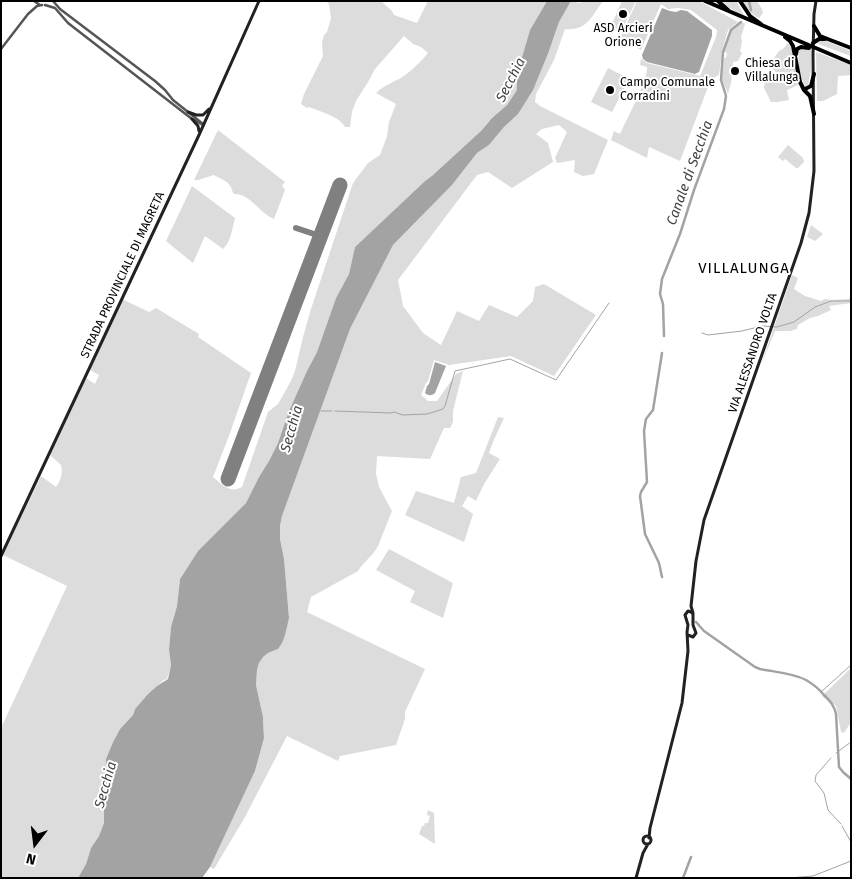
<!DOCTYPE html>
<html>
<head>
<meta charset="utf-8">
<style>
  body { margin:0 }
  #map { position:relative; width:852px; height:879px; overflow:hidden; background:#fff; font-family:"Fira Sans",sans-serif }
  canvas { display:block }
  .frame { position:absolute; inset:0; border:2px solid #000; pointer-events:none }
  .north { position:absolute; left:10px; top:819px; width:50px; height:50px; -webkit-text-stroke:4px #fff; paint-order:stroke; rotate:195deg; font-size:14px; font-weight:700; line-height:20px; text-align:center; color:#000 }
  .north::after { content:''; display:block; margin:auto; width:18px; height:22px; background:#000; clip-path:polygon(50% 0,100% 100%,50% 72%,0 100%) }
</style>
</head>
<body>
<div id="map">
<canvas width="852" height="879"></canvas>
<div class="frame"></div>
<div class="north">N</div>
</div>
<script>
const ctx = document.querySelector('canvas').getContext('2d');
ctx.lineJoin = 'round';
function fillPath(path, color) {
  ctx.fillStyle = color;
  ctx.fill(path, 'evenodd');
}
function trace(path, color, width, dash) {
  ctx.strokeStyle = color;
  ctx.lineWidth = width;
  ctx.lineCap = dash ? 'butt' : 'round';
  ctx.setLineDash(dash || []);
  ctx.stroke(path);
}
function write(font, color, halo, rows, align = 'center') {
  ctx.font = font + ' "Fira Sans",sans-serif';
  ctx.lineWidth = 4;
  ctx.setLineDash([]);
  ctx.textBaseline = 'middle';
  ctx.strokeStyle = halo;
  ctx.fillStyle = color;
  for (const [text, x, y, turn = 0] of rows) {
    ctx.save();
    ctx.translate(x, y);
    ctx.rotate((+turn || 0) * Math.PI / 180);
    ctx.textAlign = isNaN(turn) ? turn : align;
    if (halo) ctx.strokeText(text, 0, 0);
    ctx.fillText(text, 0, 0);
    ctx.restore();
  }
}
fillPath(new Path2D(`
  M326,1H381L392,11L394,15L417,23L428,1H547L530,30L517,74V90L507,105L492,118L482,130L433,175L425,181L355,247L349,274L336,298L317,352L307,371L289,411L278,443L269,461L259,477L246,503L198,551L180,579L177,606L171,627L169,650L171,665L167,679L164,680L148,694L135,709L133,715L120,729L113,742L106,759L104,792V823L99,836L91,848L86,864L78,878H1V728L67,586L3,555L41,476L56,487C61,481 63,472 61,465L50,455L86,378L95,384L99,375L90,370L122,299L149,312L156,308L199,334L198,337L251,373L230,433L213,477C222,484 229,494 242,487L268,412L278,404L291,381L295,371L303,337L311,309L353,183L368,163L380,155L387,136L389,122L396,104L376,93C383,86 393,82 401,78C411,71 421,62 428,53L421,47L413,44L404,36L375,69L368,82L356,101L352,112L350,127H345C339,116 321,112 309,107L307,108L301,104L304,94L323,56L322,42L324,35L327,32L331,18L329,4Z
  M571,1L580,3L582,1H603C591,17 587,31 565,29L554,60L536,94L535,102L540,106L608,140L594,174L583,176L574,172L575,160L557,163L555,158L567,132L559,125L542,129L536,134L548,143L553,162L512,188L488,172L477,175L398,280L403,306L423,333L441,345L457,311L479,321L489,305L517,317L533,301L535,287L544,284L596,315L554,376L511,356L449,365L434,360L428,381L426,383L421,395L428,401H437L456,374L463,371L453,411V422L450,428H444L430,459L377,456L376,474L379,487L392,511L380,541C377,553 364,561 358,571L311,597L307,612L425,669L405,712V719L396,745L340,756L338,761L287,736L245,817L214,869L210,867L255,771L264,738V731L263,717L256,685L257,670L259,663L263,657L268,653L278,649L289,618L284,559L280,539V526L282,516L350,329L393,245L452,185L477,153L489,145L504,127L518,114L549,51L559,22Z
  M622,1H636L621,31L611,26Z
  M637,1H699L738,22L728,30L722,51L719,75L711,79L680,161L649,147L647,158L611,140L614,131L620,134L622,130C628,116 648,81 647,67L640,65L641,59L647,63L700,76L716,37L717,30L691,10L679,8L668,9L661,4L641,50L620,38Z
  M722,1H736L743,13L744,16L728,7Z
  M743,1H757L762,9L763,13L759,18C751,14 746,10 743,1Z
  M742,22L745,24L741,37L742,42L740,51L742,53L738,61L733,62L731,83L728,94L722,80L724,58H726L727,53L724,52L732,30Z
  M824,40L851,51V56L818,44L817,41Z
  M788,43L791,47L798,85L787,90L789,100L778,102H771L764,88L765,80L771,79L775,83L778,79L774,77L778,74L773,69L774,64L772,61L779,51L783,49Z
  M804,48L811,50V70L808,85L805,86C800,76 797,61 799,50Z
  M816,52L851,65V75L838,76L837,94L823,101H817Z
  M608,68L629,79L612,112L591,102Z
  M218,130L285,182L282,186L285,190L274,219C259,213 251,194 234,194C232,192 232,189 231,187C228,181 219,178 214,175L198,180H194Z
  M788,145L803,158L804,162L798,168H796L785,159L783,161L778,157Z
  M192,186L235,218C232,229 231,242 223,249L205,236L193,263L166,241Z
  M811,225L823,234L815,241L807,237Z
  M792,275L798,278L794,289L805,296L821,301L825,299L832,300L849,299L851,294V303L829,306L831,310L818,316L810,318L798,325L797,329L790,331H775L761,365Z
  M498,417L504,418L493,442L489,453L500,459L484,484L476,501L468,496L462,506L473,514L464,542L405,515L416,491L454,503L461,477L476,473Z
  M389,549L453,583L443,618L410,602L415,591L376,570Z
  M851,668V722L844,733L841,732L836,706L822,696Z
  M428,810L434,813L435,844L419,834L422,826H424L425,823H428L430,816L427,815Z`), '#dcdcdc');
fillPath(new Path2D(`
  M547,1H571L559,22L549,51L533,90L518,114L504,127L489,145L477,153L452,185L393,245L350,329L282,516L280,526V539L284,559L289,618L285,635L282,643L278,649L268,653L263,657L259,663L257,670L256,685L263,717L264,738L255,771L210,867L202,878H78L86,864L91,848L99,836L104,823V792L106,759L113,742L120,729L133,715L135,709L148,694L157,686L168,679L171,665L169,650L171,627L177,606L180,579L198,551L246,503L259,477L269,461L278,443L289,411L307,371L317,352L336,298L349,274L355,247L425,181L433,175L482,130L492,118L507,105L517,90V74L530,30Z
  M662,8L670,11L676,12L681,10L687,11L712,30V36L699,72L695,74L647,62L643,59L642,55Z
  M435,362L446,366L435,393C431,396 429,396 425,393L427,386L429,384Z`), '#a3a3a3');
trace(new Path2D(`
  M702,333L708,335L742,331L762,326L777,327L794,322L815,307L831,301H851
  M321,411H332
  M335,411L391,413L394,412L403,415L427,414L443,409L445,406L455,371L510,359L556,380L609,303
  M821,692L851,665
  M836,753L851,742
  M831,758L816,775L815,781L824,793L828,810L841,824
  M842,826L851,842
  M789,878L813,876L851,861`), '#a3a3a3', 1);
trace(new Path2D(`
  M749,1L751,10
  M664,336L663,304L660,294L662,279L680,234L694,190L724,109L726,96L721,80L723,52L731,30L741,22
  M662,353L653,410L646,419L644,431L647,482L641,492L640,496L645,534L659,563L662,577
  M696,622L704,631L755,667L760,669C775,672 793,673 806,680C813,684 819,689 824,695C830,701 834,705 836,714L839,767L843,772L851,779
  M683,878L691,857`), '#a3a3a3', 2.5);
trace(new Path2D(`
  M296,228L320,236`), '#808080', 6);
trace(new Path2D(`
  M228,479L340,185`), '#808080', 15);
trace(new Path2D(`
  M34,1L40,5
  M53,1L60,9L155,81L165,90L173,100L203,124
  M45,5L55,8L68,23L192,119L203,125
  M1,49L28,14L37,6L42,5`), '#555', 2.5);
trace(new Path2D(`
  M188,112L196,115H203L209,109
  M192,119L198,126L199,131
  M1,556L199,135L259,1
  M693,613L691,606L696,561L704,520L801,243L809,213L814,171L813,54L814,14L816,1
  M643 840a4 4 0 1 1 8 0a4 4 0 1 1-8 0Z
  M649,838L650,828L682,703L688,651L687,632L688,625L685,615L688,611L691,612L693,614V625L696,633L693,637L688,635
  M636,878L643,853L648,844`), '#222', 3);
trace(new Path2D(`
  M705,1L851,63
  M718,1L728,10
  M740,1L750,16L761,24
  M814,26L820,36L851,48
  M785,37L790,41L793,46L800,82L804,90L810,96L814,114
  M813,43L819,39H825
  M796,54L797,49L801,47L809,48
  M805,89L811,86L814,74`), '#000', 4);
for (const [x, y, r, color] of [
  [623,14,5,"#000"],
  [735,71,5,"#000"],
  [610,90,5,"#000"]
]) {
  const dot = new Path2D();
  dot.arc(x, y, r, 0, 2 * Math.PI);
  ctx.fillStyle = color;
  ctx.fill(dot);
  trace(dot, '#fff', 2);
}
write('12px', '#000', '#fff', [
  ["ASD Arcieri",623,29,"center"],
  ["Orione",623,43,"center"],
  ["Chiesa di",745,64],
  ["Villalunga",745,78],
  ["Campo Comunale",620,83],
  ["Corradini",620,97]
], 'left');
write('12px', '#000', '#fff', [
  ["STRADA PROVINCIALE DI MAGRETA",123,275,-65],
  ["VIA ALESSANDRO VOLTA",753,353,-71]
]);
write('italic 14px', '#444', '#fff', [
  ["Secchia",511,80,-63],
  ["Canale di Secchia",690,173,-70],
  ["Secchia",292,429,-74],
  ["Secchia",106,785,-74]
]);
ctx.letterSpacing = '1px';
write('15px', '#000', '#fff', [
  ["VILLALUNGA",744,269]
]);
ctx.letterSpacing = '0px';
</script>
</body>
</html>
